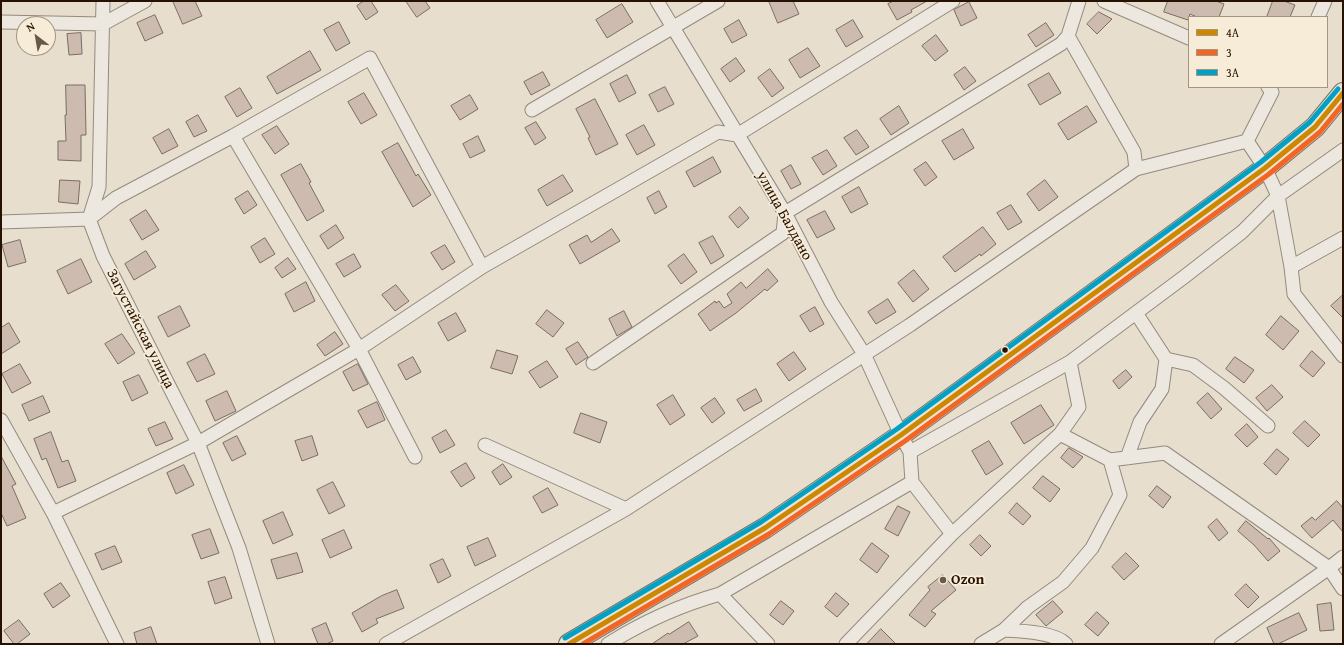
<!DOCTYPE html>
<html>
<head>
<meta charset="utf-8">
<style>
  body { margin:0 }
  #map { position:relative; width:1344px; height:645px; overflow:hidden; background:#e8dece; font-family:"Gentium Book Plus",serif }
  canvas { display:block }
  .frame { position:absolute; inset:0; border:2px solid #271100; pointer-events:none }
  .legend { position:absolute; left:1188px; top:16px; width:140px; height:72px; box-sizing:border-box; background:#f7ecd8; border:1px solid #a49482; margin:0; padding:5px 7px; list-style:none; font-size:12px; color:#271100 }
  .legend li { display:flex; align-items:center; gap:8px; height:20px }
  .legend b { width:20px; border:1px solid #a49482 }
  .north { position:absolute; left:16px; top:16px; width:40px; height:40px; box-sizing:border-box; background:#f7ecd8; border:1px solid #a49482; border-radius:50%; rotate:329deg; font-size:11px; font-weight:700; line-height:16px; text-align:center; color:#271100 }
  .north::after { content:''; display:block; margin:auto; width:14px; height:18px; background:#6b5948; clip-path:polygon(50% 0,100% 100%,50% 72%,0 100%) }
</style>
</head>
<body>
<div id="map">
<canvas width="1344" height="645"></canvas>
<div class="frame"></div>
<ul class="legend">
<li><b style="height:5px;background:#cd8800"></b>4А</li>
<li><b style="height:5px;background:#f26522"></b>3</li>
<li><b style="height:5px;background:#02a1c4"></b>3А</li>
</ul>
<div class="north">N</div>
</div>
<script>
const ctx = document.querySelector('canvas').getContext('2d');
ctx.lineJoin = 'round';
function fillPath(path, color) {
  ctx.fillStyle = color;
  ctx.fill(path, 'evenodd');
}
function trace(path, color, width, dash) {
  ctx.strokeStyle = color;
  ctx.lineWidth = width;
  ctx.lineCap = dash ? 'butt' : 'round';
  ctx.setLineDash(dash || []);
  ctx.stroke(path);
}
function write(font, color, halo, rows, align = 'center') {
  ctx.font = font + ' "Gentium Book Plus",serif';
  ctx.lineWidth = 3.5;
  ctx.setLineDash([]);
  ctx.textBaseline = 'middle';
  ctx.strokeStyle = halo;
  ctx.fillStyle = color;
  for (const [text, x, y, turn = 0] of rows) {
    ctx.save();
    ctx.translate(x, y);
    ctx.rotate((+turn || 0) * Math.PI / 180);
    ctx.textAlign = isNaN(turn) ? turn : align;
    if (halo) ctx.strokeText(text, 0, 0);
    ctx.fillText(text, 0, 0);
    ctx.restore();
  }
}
const building = new Path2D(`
  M173,1H195L202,16L183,24Z
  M364,1H371L378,12L366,20L357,6Z
  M406,1H425L430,8L417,17Z
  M769,1H793L799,14L778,23Z
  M894,1H927L911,10L912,12L897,20L888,4Z
  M1168,1H1216L1224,4L1219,17H1197L1190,14L1188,20L1164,12Z
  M1273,1H1284L1295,5L1290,17H1267Z
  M969,2L977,18L961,26L954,10Z
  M622,4L633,22L607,38L596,20Z
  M1099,12L1112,19L1097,34L1087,24Z
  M155,15L163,33L145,41L137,23Z
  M739,20L747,35L732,43L724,29Z
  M853,20L863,37L846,47L836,30Z
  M339,22L350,43L336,51L324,30Z
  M1046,23L1054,35L1036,47L1028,35Z
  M81,33L82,54L69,55L67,34Z
  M936,35L948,51L935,61L922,46Z
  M808,48L820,66L800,78L789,60Z
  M310,51L321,70L277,94L267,77Z
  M736,58L745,71L730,82L721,69Z
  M965,67L976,81L964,90L954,75Z
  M770,69L784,88L772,97L758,78Z
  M543,72L550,85L531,95L524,82Z
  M1049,73L1061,93L1040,105L1028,85Z
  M627,75L636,93L619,102L610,84Z
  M66,85H85L86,135H81V161L58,160V141H66L65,115H66Z
  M665,87L674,104L658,112L649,95Z
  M240,88L252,108L237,117L225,97Z
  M364,93L377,115L361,124L348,102Z
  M470,95L478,109L460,120L451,106Z
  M595,99L618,144L596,155L588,138L590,137L576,109Z
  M899,106L909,123L891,135L880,119Z
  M1087,106L1097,122L1068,140L1058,124Z
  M198,115L207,131L194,137L186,122Z
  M536,122L546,138L535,145L525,128Z
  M644,125L655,145L637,155L626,135Z
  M277,126L289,144L275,154L262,135Z
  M169,129L178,146L162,154L153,138Z
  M963,129L974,148L954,160L942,141Z
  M857,130L869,147L856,155L844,138Z
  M478,136L485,151L470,158L463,144Z
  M398,143L416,176L418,174L431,195L413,207L382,152Z
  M827,150L837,166L823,175L812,158Z
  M713,157L721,172L694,187L686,172Z
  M926,162L937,177L925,186L914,170Z
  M301,164L311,182L309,183L324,211L307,221L281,175Z
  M791,165L801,184L791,189L781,171Z
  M563,175L573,191L547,206L538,190Z
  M60,180L80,181L78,204L59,202Z
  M1045,180L1058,197L1039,211L1027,194Z
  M859,187L868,204L851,213L842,197Z
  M248,191L257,205L244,214L235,199Z
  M659,191L667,207L655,214L647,198Z
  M1011,205L1022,222L1008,230L997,213Z
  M740,207L749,218L738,228L729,217Z
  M146,210L159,230L142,240L130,220Z
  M825,211L835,229L817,238L807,220Z
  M336,225L344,238L328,249L320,236Z
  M983,227L996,244L981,256L980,254L955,272L943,257Z
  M612,229L620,241L580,264L569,245L587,235L591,242Z
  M713,236L724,256L711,264L699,243Z
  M265,238L275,254L260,263L251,247Z
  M20,240L26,262L8,267L2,245Z
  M445,245L455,262L442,270L431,253Z
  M146,251L156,267L134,280L125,264Z
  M354,254L361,267L344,277L336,264Z
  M684,254L697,272L681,284L668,266Z
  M288,258L296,269L282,278L275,268Z
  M81,259L92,282L68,294L57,271Z
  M768,269L778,281L767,291L765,289L736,313L710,331L698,314L715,301L716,303L719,301L724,308L732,303L727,294L741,282L746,288Z
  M914,270L929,289L913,302L898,283Z
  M306,282L315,301L294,312L285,294Z
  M396,285L409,301L395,311L382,295Z
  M1343,295V318L1331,306Z
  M888,299L896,312L876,324L868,312Z
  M180,306L190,326L168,337L158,317Z
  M815,307L824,324L810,332L800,316Z
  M547,310L564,323L553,337L536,324Z
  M624,311L632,327L617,336L609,319Z
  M456,313L466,331L448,341L438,323Z
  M1281,316L1299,331L1283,350L1266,335Z
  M9,323L20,342L1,354V328Z
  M335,332L343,344L325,356L317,345Z
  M122,334L135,353L118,364L105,344Z
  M578,342L588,357L576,365L566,349Z
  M497,350L518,356L512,374L491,368Z
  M1312,351L1325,363L1313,377L1300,366Z
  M794,352L806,369L789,381L777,364Z
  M205,354L215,374L197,382L187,363Z
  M413,357L421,372L406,380L398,365Z
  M1235,357L1254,370L1244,383L1226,369Z
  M547,361L558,377L540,388L529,372Z
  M20,364L31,383L12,393L2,374Z
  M358,364L368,384L353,391L343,372Z
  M1126,370L1132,377L1119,389L1113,381Z
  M139,375L148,393L132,401L123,382Z
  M1272,385L1283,397L1267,411L1256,398Z
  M756,389L762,401L744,411L737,400Z
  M227,391L236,411L215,421L206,401Z
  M1208,393L1222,409L1211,419L1197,403Z
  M673,395L685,415L670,425L657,405Z
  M43,396L50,412L29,421L22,405Z
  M715,398L725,413L712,423L701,408Z
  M377,402L385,420L367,428L358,411Z
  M1041,405L1054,425L1024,444L1011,423Z
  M581,413L607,422L600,443L574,433Z
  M1305,421L1320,435L1308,447L1293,433Z
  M165,422L173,439L156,446L148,429Z
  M1247,424L1258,437L1247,447L1235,435Z
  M446,430L455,445L440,453L432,438Z
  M51,432L62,462L68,460L76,481L58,488L46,458L42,460L34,439Z
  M237,436L246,454L232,461L223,443Z
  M312,436L318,455L302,461L295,441Z
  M989,441L1003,464L986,475L972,451Z
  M1069,448L1083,457L1073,468L1061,458Z
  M1277,449L1289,459L1276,475L1264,464Z
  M1,456L16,484L12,486L26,518L7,526L1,513Z
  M466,463L475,478L461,487L451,472Z
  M503,464L512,477L500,485L492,472Z
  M184,465L194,485L176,494L167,473Z
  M1043,476L1060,489L1050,502L1033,488Z
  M333,482L345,506L329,514L317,490Z
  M1157,486L1171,497L1163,508L1149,496Z
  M548,488L558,505L542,513L533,497Z
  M1337,501L1343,508V532L1333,520L1312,538L1301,526L1312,517L1315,520Z
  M1017,503L1031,516L1023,525L1009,513Z
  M898,506L910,512L898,536L885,529Z
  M283,512L293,535L273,544L263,521Z
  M1217,519L1228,533L1219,541L1208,527Z
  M1246,521L1268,539L1269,538L1280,551L1268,561L1254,545L1238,531Z
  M210,529L219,553L201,559L192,535Z
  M344,530L352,548L330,558L322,540Z
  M980,535L991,546L981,556L970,545Z
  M488,538L496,556L475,566L467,547Z
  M872,543L889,556L877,573L860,560Z
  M115,546L122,562L102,570L95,554Z
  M297,553L303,572L277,579L271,560Z
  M1126,553L1139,566L1124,580L1112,567Z
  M443,559L451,576L438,583L430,565Z
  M943,575L956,590L931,611L936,614L925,627L909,615L930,590L928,587Z
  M225,577L232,598L215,604L208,582Z
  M61,583L70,596L53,608L44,594Z
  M1246,584L1259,597L1248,608L1235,595Z
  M397,590L404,608L376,619L378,623L362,632L352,613L381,596Z
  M836,593L849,604L837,617L825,607Z
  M781,601L794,611L783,625L770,615Z
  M1053,601L1063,612L1046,626L1036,615Z
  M1331,603L1334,630L1320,631L1317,605Z
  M1097,612L1109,623L1098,636L1085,625Z
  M1299,613L1307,630L1278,644H1274L1267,628Z
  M19,620L30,634L17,644H14L4,631Z
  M689,622L698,636L683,644H652L668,633L669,634Z
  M326,623L333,641L326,644H318L312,629Z
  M151,627L157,644H137L134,633Z
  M881,629L896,644H867Z`);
fillPath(building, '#ccbbae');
trace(building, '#776e64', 1);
const minor = new Path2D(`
  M103,1L99,187L89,219L103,256L198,443L239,548L268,644
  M657,1L785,213L831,302L864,354L901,435L910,452L1070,362
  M1104,1L1189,38
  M1318,17L1325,1
  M1,22L103,24L145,1
  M532,110L718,1
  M233,136L359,349L415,457
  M1343,150L1278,196L1291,267L1343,238
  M1136,169L1247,141
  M1,222L89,219L116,198L233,136L370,58L482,267
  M1291,267L1294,294L1343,356
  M1166,359L1193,365L1224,388L1268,426
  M593,363L783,233L785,213L1061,44L1068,36L1079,1
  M1,420L53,513L198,443L359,349L482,267L718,132L737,135L953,1
  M485,445L626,509
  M910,452L912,482L952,534L1060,434
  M1127,458L1140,422L1162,389L1166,359L1136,313
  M1110,460L1165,453L1329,568L1343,589
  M53,513L117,644
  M1004,630C1021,631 1054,632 1066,644
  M386,644L626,509L910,325L1136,169L1134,152L1068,36
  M608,644C643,622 681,605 720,594
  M768,644L720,594L912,482
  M846,644L952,534
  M981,644L1004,630L1028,607L1063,582L1092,548L1120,495L1110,460L1060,434L1079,407L1070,362L1184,277L1242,232L1278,196L1265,168L1247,141L1272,92L1268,87
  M1221,644L1329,568L1343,557`);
const primary = new Path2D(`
  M569,644L765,528L901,435L1265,168L1315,127L1343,93`);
trace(minor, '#938a7f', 15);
trace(primary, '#776e64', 22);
trace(minor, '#ece7df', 13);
trace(primary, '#e9e3da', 20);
trace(new Path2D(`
  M569,644L765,528L901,435L1265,168L1315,127L1343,93`), '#cd8800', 5);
trace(new Path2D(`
  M583,644L769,534L905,441L1269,174L1320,132L1343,104`), '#f26522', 5);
trace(new Path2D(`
  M565,638L761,522L897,429L1261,162L1310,122L1338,89`), '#02a1c4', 5);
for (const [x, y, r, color] of [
  [1005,350,3.5,"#271100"],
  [943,580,4,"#6b5948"]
]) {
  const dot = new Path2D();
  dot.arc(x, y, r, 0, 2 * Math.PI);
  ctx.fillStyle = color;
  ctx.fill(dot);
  trace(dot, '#f7ecd8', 1.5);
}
write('15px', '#271100', '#f7ecd8', [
  ["улица Балдано",784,216,61],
  ["Загустайская улица",140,329,63]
]);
write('bold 15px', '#271100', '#f7ecd8', [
  ["Ozon",951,580]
], 'left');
</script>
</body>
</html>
